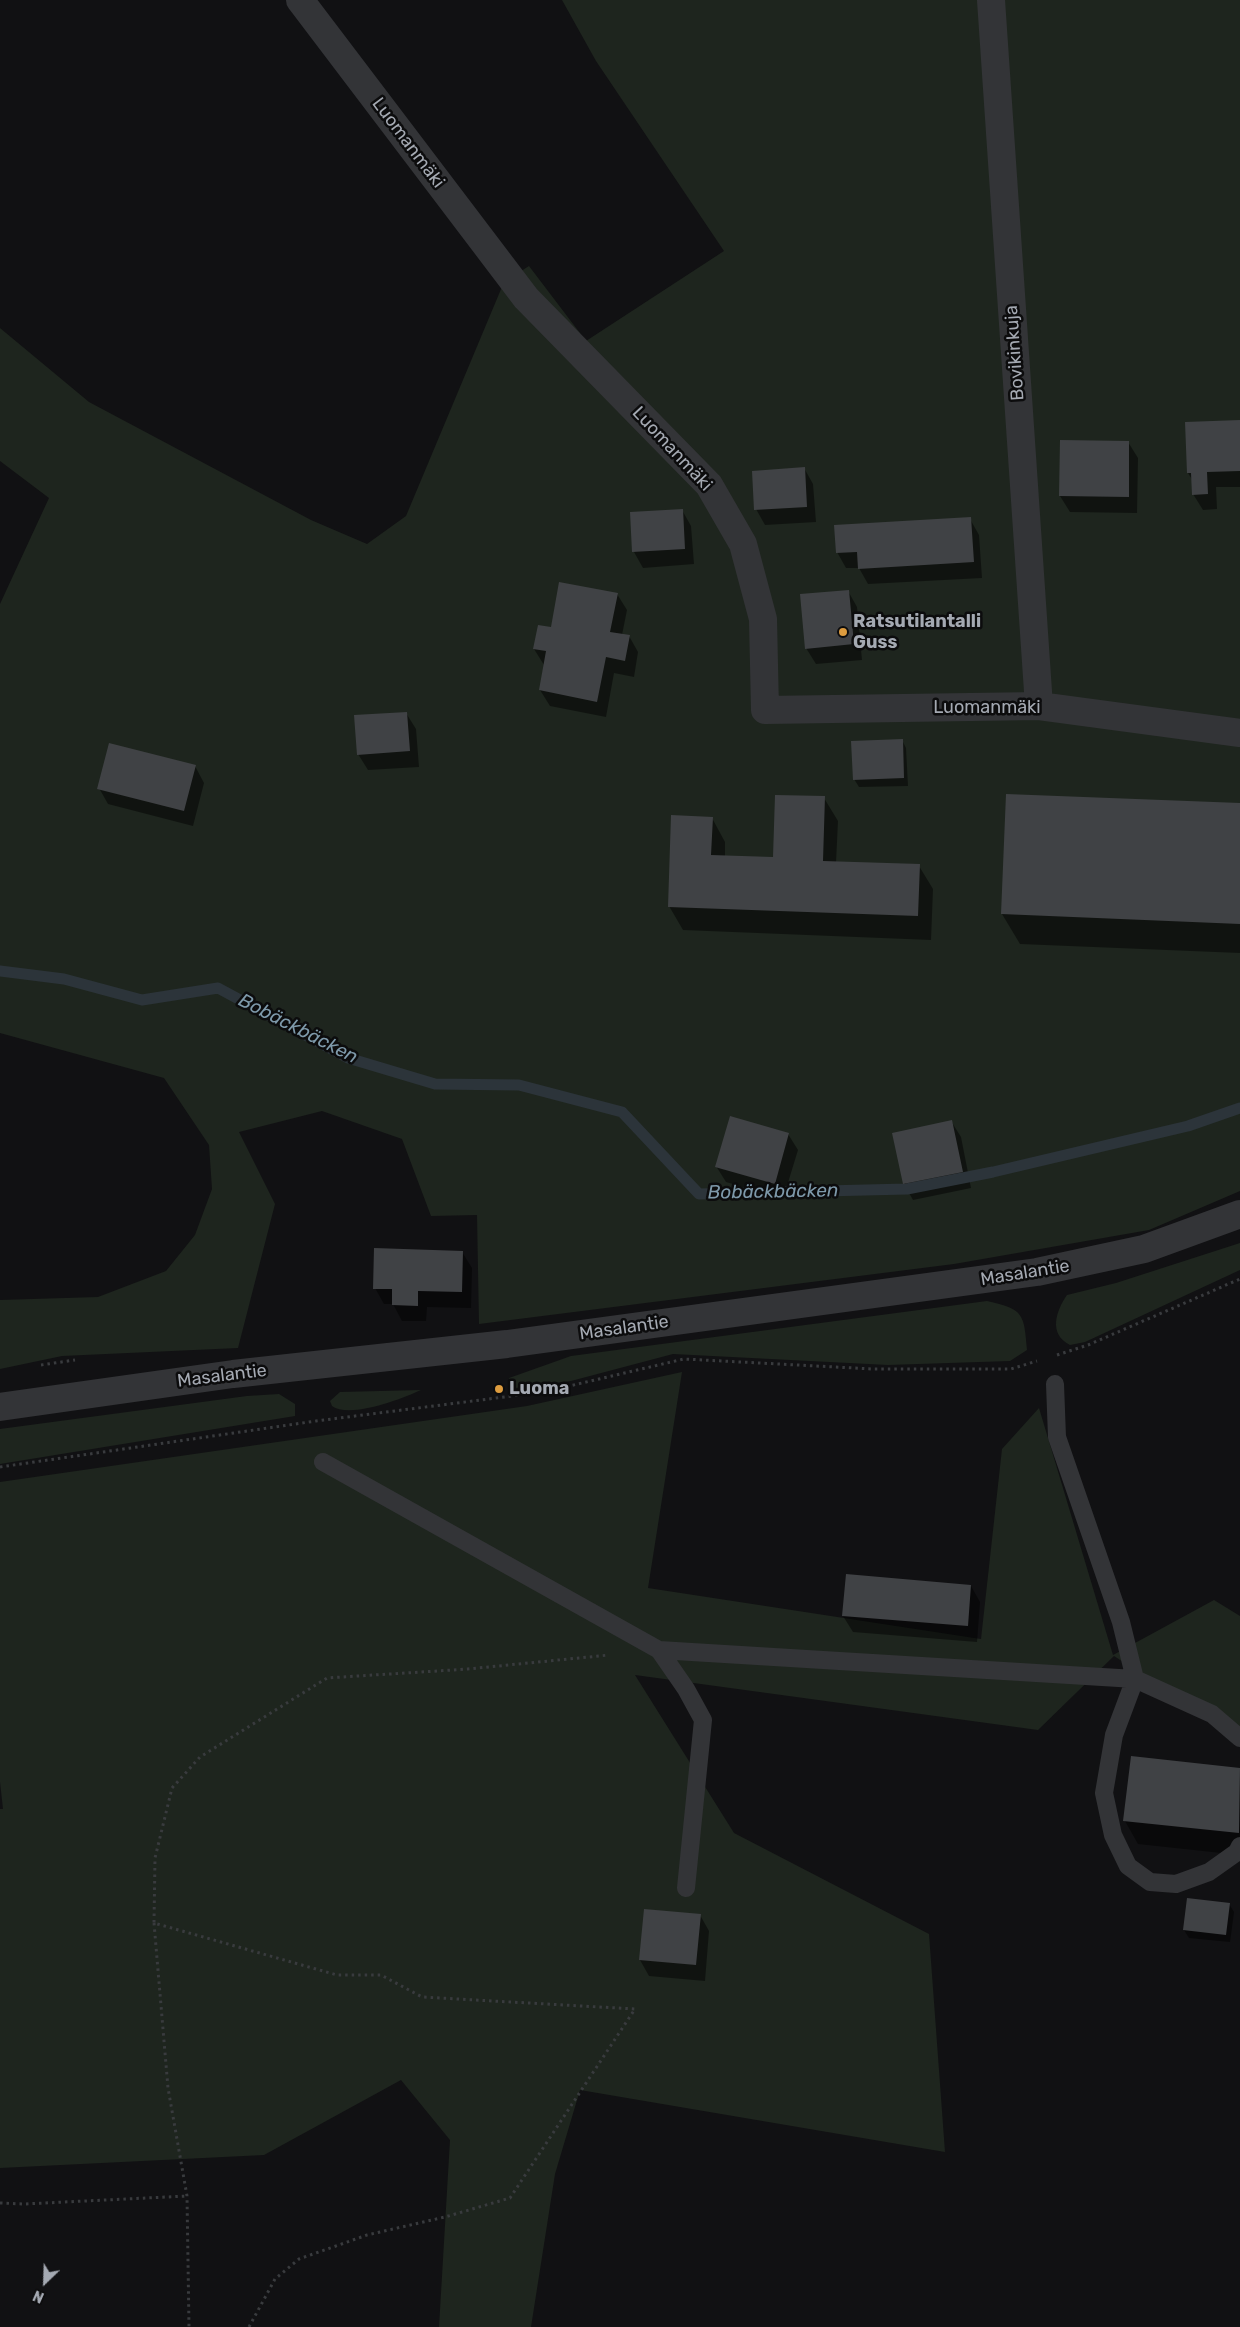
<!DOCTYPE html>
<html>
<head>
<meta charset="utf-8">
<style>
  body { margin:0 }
  #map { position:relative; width:1240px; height:2327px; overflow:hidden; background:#111113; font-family:Rubik,sans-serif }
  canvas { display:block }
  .north { position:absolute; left:20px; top:2257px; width:50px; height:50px; -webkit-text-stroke:4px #0c0c0d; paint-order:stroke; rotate:204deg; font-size:14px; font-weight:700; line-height:20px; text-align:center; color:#a4a9b2 }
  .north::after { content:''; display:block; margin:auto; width:18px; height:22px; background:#a4a9b2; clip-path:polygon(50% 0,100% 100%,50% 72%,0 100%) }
</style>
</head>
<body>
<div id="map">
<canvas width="1240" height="2327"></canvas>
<div class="north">N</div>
</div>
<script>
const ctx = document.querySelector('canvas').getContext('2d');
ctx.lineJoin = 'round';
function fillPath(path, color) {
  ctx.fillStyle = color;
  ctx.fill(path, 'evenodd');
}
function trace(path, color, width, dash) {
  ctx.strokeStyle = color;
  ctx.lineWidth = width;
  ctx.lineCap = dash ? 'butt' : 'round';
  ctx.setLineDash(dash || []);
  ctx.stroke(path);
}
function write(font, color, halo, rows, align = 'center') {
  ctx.font = font + ' Rubik,sans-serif';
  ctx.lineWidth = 5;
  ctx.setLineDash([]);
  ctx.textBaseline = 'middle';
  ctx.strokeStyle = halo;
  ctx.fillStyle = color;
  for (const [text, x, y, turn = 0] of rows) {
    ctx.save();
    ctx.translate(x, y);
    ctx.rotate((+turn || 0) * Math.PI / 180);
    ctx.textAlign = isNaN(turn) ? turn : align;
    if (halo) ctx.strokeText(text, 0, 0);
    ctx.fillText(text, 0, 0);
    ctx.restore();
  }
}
fillPath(new Path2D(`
  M562,0H1240V1191L1149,1230L954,1264L479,1324L477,1215L431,1216L402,1139L322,1111L239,1132L275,1204L238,1348L62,1356L0,1369V1300L98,1297L166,1271L195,1235L212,1189L209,1145L164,1078L0,1033V604L49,498L0,461V328L89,402L311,520L367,544L406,516L504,282L529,266L586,341L724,251L596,61Z
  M1240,1243V1270L1085,1342L1070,1345C1048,1334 1056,1311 1067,1295L1116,1283Z
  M987,1301C1024,1309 1024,1314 1027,1350L1010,1361L888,1365L673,1354L571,1381L515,1388L510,1385L509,1378L571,1356Z
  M682,1372L648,1588L981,1639L1002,1449L1039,1408L1113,1655L1214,1600L1240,1616V1738L1114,1656L1038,1730L635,1675L734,1833L929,1934L945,2152L580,2090L555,2174L531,2327H439L450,2140L401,2080L264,2155L0,2168V1809H3L0,1782V1482L527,1406Z
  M421,1390C402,1399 349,1419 332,1406L330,1401L340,1392Z
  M279,1394L295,1404V1416L0,1464V1429L247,1396Z`), '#1e251e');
fillPath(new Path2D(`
  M1240,421V487H1216L1217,509L1203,510L1193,494V481L1188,473L1187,423Z
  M1061,442H1128L1138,458L1137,513L1070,512L1060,496Z
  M804,468L813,484L816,522L765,525L756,509Z
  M682,510L691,526L694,564L643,568L634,552Z
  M970,519L979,535L982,578L868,584L859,568H846L837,552Z
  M848,591L857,607L862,660L816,664L806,648Z
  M617,594L627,610L622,635L629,636L638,652L634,677L614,673L606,717L550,706L540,690L544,665L534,649L552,628Z
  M406,713L416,729L419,767L368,770L358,754Z
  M902,740L906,748L908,786L859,787L854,779Z
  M195,766L204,783L193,826L108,804L99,788Z
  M824,798L838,821L836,863L919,866L933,889L931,940L683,930L669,906L712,818L725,842V857L774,859Z
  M1240,805V953L1020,944L1002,914Z
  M951,1121L961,1137L971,1188L913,1200L904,1184L893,1134Z
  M788,1134L798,1150L783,1199L726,1182L716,1166Z
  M462,1252L472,1268L471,1308L427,1307L426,1321H402L393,1304H384L375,1288Z
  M971,1586L980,1602L977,1642L853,1632L843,1616Z
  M1132,1757L1240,1769V1855L1138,1844L1125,1821Z
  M1229,1904L1234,1912L1230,1942L1189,1938L1184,1930Z
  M700,1915L709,1931L705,1981L649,1976L640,1960Z`), '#0007');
trace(new Path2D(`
  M0,971L64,979L142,1000L218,988L348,1058L435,1084L519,1085L622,1112L699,1194L907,1189L993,1172L1188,1126L1240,1108`), '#2c343a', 11);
fillPath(new Path2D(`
  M1240,420V471L1207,472L1208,494L1192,495L1191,473H1187L1185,422Z
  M1060,440L1129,441V497L1059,496Z
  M805,467L807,507L754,510L752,471Z
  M683,509L685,549L632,552L630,512Z
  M971,517L974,562L858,569L857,552L836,553L834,525Z
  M559,582L618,593L610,632L630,635L625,661L606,657L597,702L539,690L546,651L533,649L538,625L551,627Z
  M849,590L854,644L805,649L800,594Z
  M407,712L410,751L357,755L354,715Z
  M903,739L904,778L853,780L851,741Z
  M109,743L196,765L184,811L97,789Z
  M1006,794L1240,803V924L1001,914Z
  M775,795L825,796L823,861L920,864L918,916L668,907L671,815L713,817L711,855L773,857Z
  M730,1116L789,1133L775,1184L715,1167Z
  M952,1120L963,1172L903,1184L892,1133Z
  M374,1248L463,1251L462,1292L418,1291V1306L392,1305V1289H373Z
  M846,1574L971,1585L968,1626L842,1616Z
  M1131,1756L1240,1768L1239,1833L1123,1821Z
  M1187,1898L1230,1903L1226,1935L1183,1930Z
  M644,1909L701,1914L696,1965L639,1960Z`), '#404245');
trace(new Path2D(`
  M1057,1355L1088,1345L1240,1279
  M41,1365L75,1360
  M0,1467L316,1421L512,1396L565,1387L684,1359L873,1369H1011L1037,1361
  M154,1923L168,2088L187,2196L189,2327
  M0,2203L24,2204L187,2196
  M249,2327L275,2279L299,2259L367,2235L445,2217L510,2198L635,2009L422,1997L381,1975H337L154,1923L155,1858L172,1788L200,1757L327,1678L468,1669L609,1655`), '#393b3e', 3, [2.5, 4]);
trace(new Path2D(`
  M1055,1384L1057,1437L1121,1622L1135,1679L1114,1735L1104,1793L1113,1835L1128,1866L1150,1882L1176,1884L1209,1872L1237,1852L1240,1846
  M323,1462L659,1650L686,1689L703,1720L686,1888
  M659,1650L1135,1679L1212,1714L1240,1738`), '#333437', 18);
trace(new Path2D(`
  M300,0L526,298L709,485L743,544L763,619L765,710L1039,706L1240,733
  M991,0L1039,706`), '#333437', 28);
trace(new Path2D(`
  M0,1407L233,1374L507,1344L1037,1272L1144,1249L1240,1214`), '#333437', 28);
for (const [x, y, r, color] of [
  [843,632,5,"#dd9c3f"],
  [499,1389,5,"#dd9c3f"]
]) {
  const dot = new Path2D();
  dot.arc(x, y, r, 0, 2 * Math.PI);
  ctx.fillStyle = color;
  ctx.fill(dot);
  trace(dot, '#0c0c0d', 2);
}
write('18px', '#a4a9b2', '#0c0c0d', [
  ["Luomanmäki",408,143,53],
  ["Bovikinkuja",1015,353,-94],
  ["Luomanmäki",672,449,47],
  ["Luomanmäki",987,708],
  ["Masalantie",1025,1273,-9],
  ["Masalantie",624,1328,-8],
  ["Masalantie",222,1376,-7]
]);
write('bold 18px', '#a4a9b2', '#0c0c0d', [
  ["Ratsutilantalli",853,622],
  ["Guss",853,643],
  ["Luoma",509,1389]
], 'left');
write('italic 19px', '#7e99aa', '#0c0c0d', [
  ["Bobäckbäcken",298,1029,27],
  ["Bobäckbäcken",773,1192,-1]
]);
</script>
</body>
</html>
